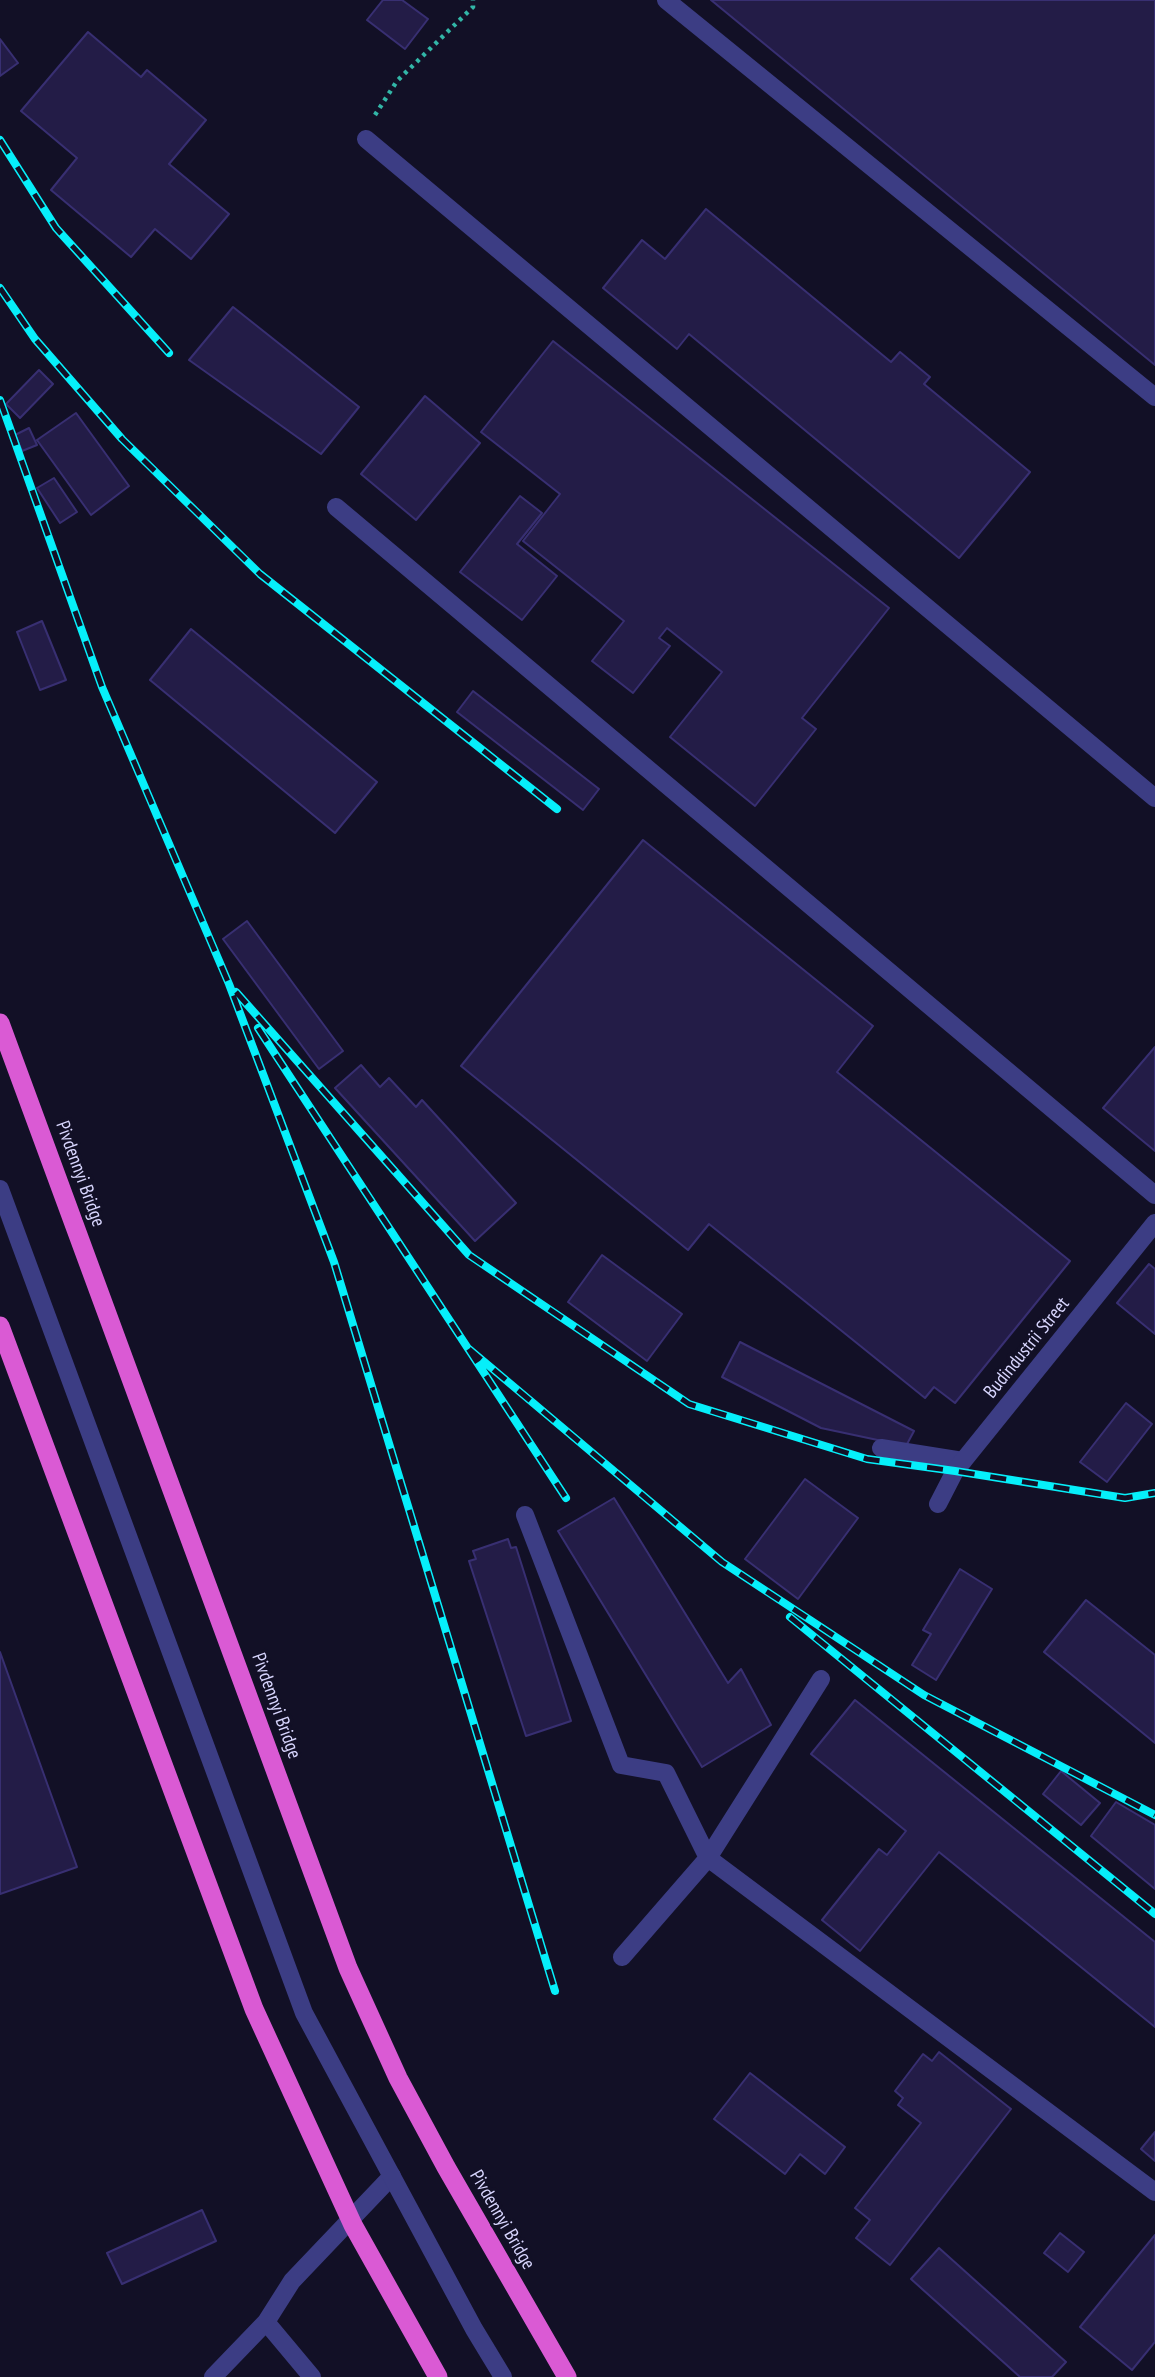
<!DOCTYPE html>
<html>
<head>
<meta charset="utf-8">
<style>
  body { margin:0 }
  canvas { display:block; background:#121026 }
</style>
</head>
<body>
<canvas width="1155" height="2377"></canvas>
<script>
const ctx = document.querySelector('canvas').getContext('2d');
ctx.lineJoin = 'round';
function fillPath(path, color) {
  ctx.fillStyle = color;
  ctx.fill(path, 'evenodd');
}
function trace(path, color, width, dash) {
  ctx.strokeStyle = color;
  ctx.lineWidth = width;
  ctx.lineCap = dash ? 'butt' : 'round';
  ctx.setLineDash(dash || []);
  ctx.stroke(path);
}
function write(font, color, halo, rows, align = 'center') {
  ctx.font = font + ' "PT Sans Narrow",sans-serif';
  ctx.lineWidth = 7;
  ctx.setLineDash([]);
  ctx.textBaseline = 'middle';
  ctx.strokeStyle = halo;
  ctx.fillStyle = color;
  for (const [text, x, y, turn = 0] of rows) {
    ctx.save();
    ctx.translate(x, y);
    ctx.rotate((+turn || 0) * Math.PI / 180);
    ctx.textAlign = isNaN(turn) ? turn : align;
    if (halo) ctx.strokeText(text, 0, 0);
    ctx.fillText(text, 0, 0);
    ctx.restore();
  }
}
const building = new Path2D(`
  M383,0H402L428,19L405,49L367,20Z
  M711,0H1155V365Z
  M88,32L141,77L147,70L206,120L169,164L229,214L191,259L155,229L131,257L51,190L77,158L21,111Z
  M0,39L18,63L0,76Z
  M706,209L891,362L900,352L930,377L924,384L1030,472L959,558L689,334L677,349L603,288L642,240L665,259Z
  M233,307L359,407L321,454L189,360Z
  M553,341L889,608L802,718L816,729L755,806L670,737L722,672L667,628L659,638L670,646L633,693L592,661L624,621L523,541L560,494L481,432Z
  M39,370L53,384L20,418L6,404Z
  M425,396L480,443L416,520L361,474Z
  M76,413L129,486L91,515L37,440Z
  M29,428L37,445L22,451L15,435Z
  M54,478L77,512L60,523L37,488Z
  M520,496L542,513L517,544L557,576L522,620L460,572Z
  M42,621L66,680L40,690L17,632Z
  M191,629L377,782L335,833L150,680Z
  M473,691L599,789L583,810L457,712Z
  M643,840L873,1026L837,1072L1070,1261L955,1403L934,1387L925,1398L709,1224L688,1250L461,1066Z
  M247,921L343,1051L319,1069L223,939Z
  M1155,1047V1151L1103,1108Z
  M361,1065L380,1087L389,1078L416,1107L422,1100L516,1203L475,1241L335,1088Z
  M602,1255L682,1314L647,1361L568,1302Z
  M1149,1264L1155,1269V1334L1117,1303Z
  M740,1342L914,1431L906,1446L821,1428L722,1377Z
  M1126,1403L1152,1424L1107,1482L1080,1462Z
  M805,1479L858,1518L798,1599L745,1559Z
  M614,1498L728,1683L741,1669L771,1725L702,1767L558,1531Z
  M508,1539L511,1548L516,1547L571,1721L526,1736L469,1561L476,1559L473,1551Z
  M960,1569L992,1589L936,1680L912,1665L931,1634L923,1630Z
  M1086,1600L1155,1655V1743L1044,1652Z
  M0,1652L77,1867L0,1894Z
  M855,1700L1155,1942V2027L939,1852L860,1951L822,1920L879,1849L887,1855L906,1831L811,1754Z
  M1061,1771L1100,1803L1081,1825L1043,1794Z
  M1116,1802L1155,1825V1889L1091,1836Z
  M939,2052L1011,2109L890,2265L856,2238L870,2220L855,2208L921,2123L898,2105L903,2098L895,2091L923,2054L932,2061Z
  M750,2073L845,2147L825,2174L800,2154L785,2174L714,2119Z
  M1155,2132V2161L1141,2149Z
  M202,2210L216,2241L122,2284L107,2253Z
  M1060,2233L1084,2252L1068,2272L1044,2253Z
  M1155,2235V2342L1132,2370L1080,2327Z
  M939,2248L1066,2362L1052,2377H1020L911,2279Z`);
fillPath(building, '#231c47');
trace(building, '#382f72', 2);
trace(new Path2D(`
  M375,115L397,81L473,7V0`), '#32b6a7', 4.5, [3.5, 5]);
trace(new Path2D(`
  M666,0L1155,397
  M366,139L1155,798
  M336,507L1155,1195
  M881,1448L963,1461
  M525,1515L621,1765L666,1773L708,1858L1155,2192
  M622,1957L708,1858L821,1679
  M266,2322L312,2377
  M213,2377L266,2322L292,2281L392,2176`), '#3c3d84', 18);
trace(new Path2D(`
  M0,1189L304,2013L474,2329L503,2377
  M938,1504L955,1471L1155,1223`), '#3c3d84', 18);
trace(new Path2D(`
  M0,1023L348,1968L398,2078L446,2167L567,2377`), '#da5ad4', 19);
const rail = new Path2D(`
  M0,140L56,228L169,353
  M0,288L35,339L122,439L260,574L557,809
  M0,400L102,687L229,984L334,1262L555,1991
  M236,992L469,1255L689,1404L867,1459L955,1471L1125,1498L1155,1493
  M258,1028L566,1498
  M469,1349L722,1562L924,1695L1155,1815
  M790,1617L1155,1914`);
trace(rail, '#06effa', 8);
trace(rail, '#121026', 5, [16]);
trace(new Path2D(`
  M0,1326L254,2009L353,2225L438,2377`), '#da5ad4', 19);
write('19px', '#d8d6fe', '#121026', [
  ["Pivdennyi Bridge",80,1174,70],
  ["Budindustrii Street",1027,1348,-51],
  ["Pivdennyi Bridge",276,1706,70],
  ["Pivdennyi Bridge",502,2220,60]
]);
</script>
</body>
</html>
